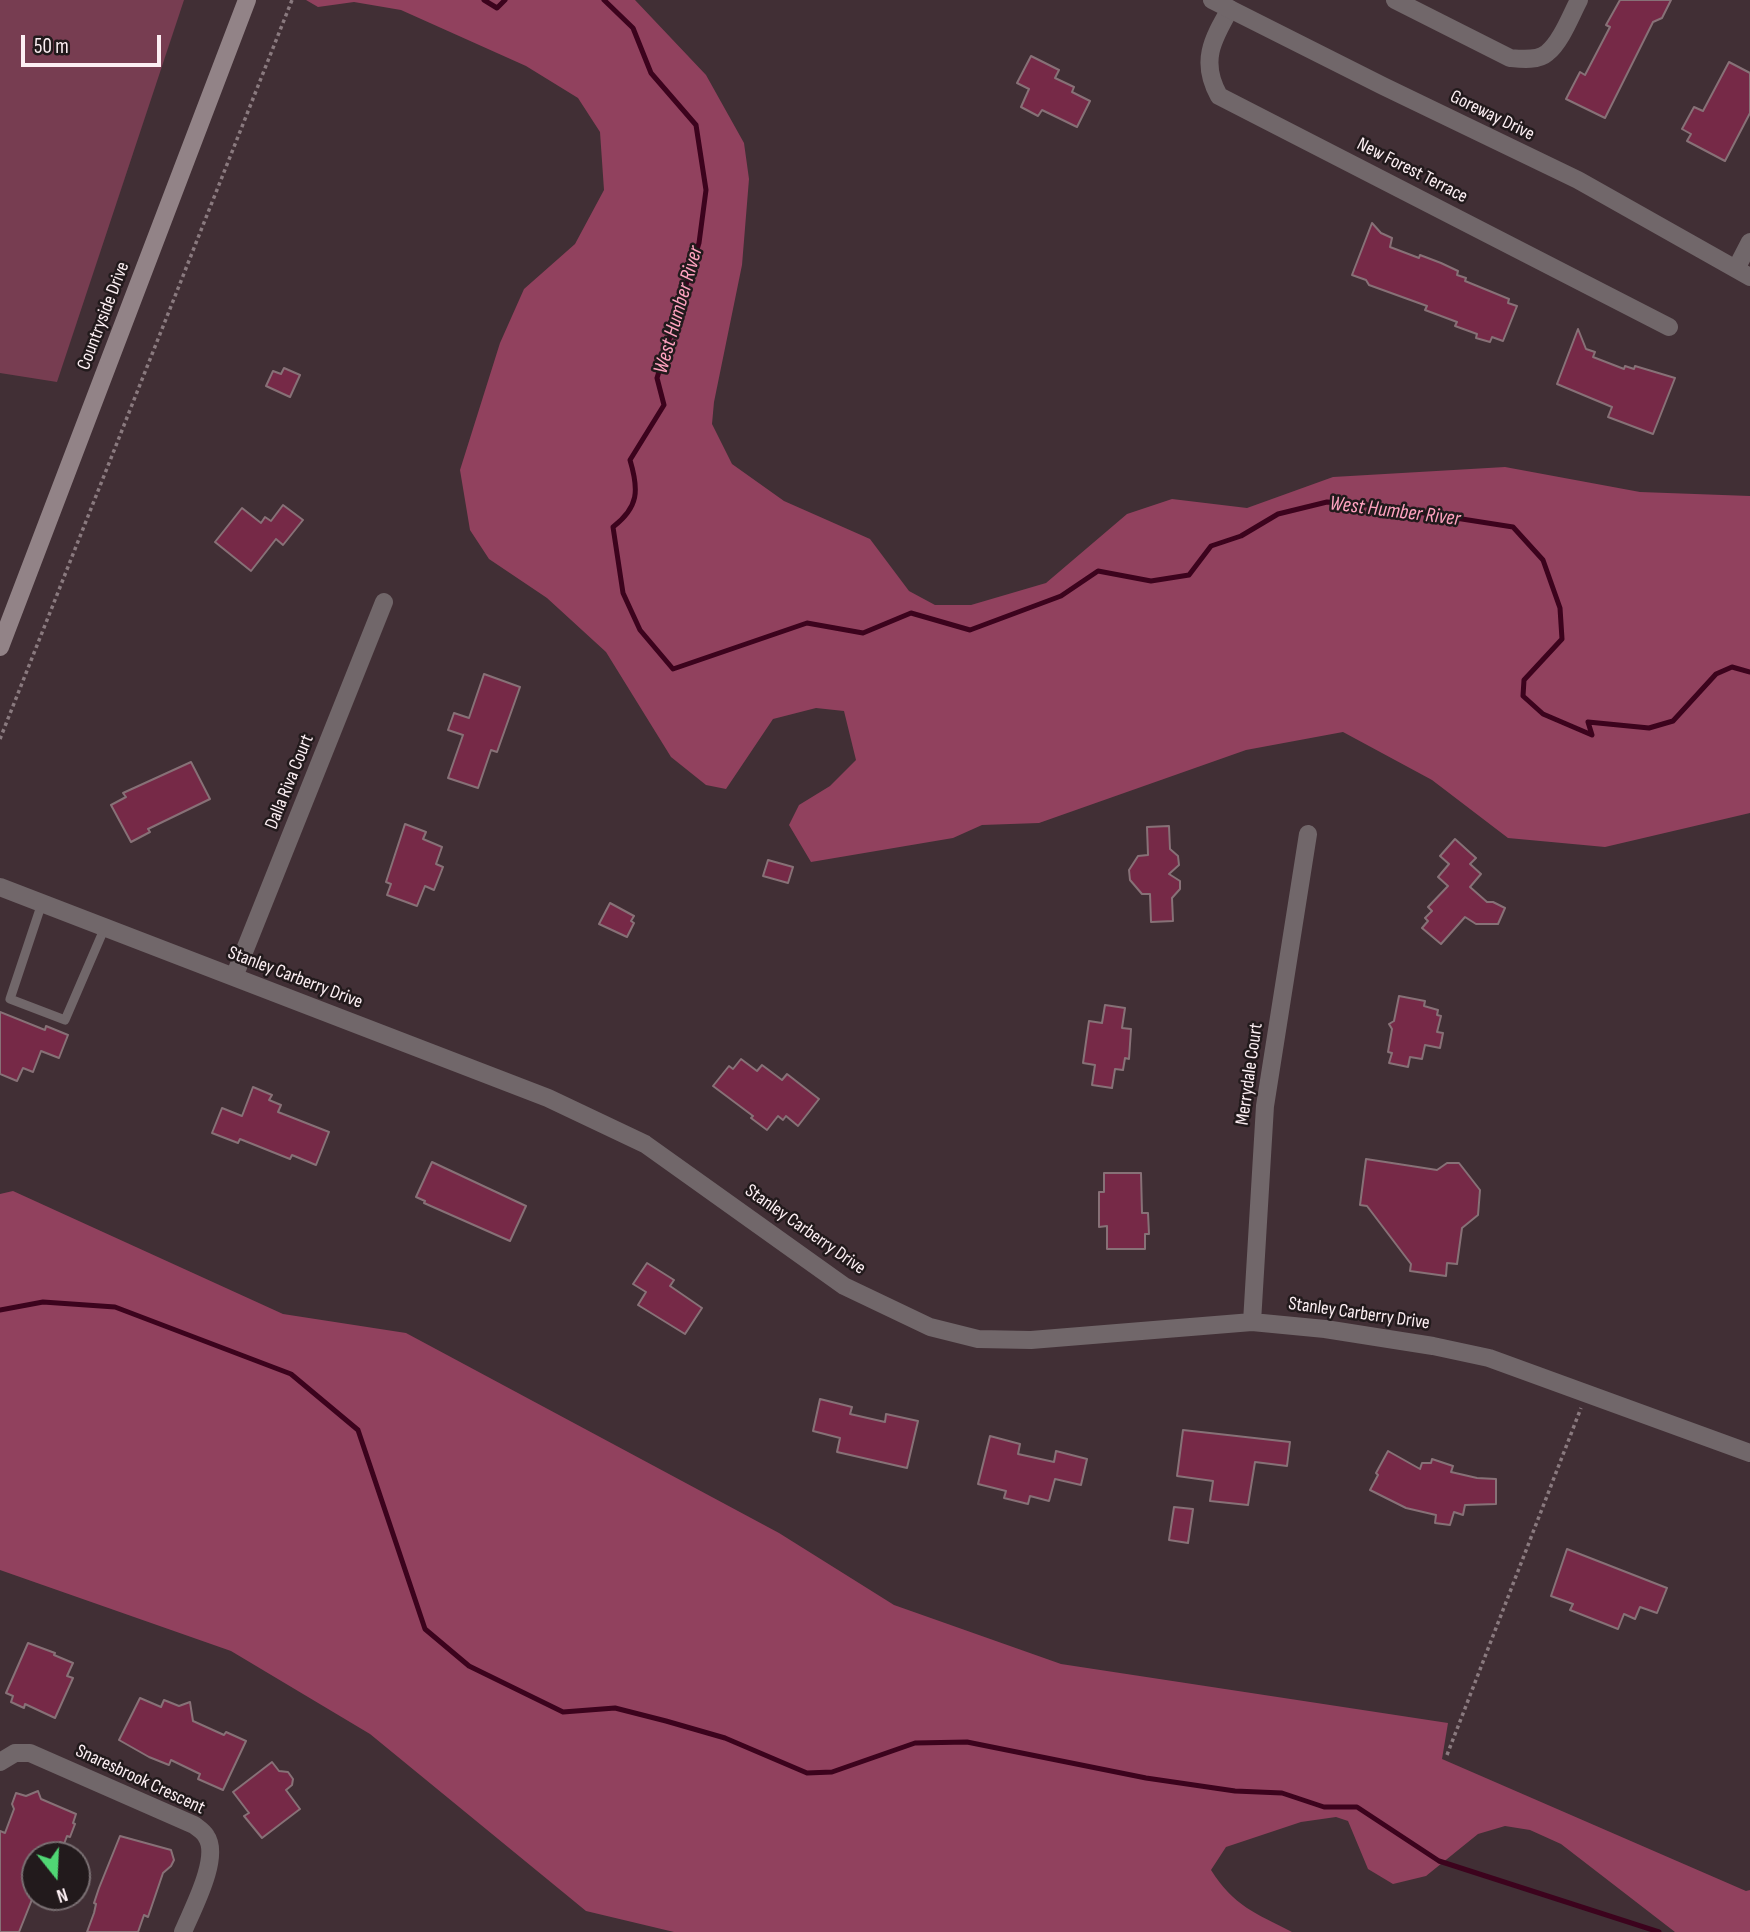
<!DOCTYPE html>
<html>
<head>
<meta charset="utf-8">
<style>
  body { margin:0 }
  #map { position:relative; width:1750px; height:1932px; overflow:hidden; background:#412f35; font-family:"Sofia Sans Condensed",sans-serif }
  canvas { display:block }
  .north { position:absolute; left:21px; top:1841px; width:70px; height:70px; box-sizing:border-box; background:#221a1c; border:2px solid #796f72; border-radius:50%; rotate:162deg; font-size:19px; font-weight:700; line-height:28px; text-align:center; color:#fceff3 }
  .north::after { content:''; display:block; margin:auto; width:24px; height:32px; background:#50d674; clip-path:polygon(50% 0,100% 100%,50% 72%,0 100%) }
  .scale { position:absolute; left:21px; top:35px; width:140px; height:32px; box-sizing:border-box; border:4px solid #fceff3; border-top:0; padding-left:9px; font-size:21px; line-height:24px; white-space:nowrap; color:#fceff3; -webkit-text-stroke:5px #221a1c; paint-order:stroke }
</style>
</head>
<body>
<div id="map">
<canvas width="1750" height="1932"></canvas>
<div class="north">N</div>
<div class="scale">50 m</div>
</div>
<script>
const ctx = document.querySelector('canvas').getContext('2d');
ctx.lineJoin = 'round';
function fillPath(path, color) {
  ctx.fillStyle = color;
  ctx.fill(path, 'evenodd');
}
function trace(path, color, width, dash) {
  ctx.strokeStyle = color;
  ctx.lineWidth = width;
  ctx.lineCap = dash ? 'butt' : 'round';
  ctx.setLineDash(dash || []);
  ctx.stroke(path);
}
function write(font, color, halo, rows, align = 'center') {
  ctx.font = font + ' "Sofia Sans Condensed",sans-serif';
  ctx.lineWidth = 5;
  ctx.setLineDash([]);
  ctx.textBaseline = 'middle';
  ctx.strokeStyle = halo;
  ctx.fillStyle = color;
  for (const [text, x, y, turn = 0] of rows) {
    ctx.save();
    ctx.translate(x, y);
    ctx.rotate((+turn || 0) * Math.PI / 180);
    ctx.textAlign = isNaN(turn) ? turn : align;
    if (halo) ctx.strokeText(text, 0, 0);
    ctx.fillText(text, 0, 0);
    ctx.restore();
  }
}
fillPath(new Path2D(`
  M0,0H184L57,382L0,373Z`), '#773d51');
fillPath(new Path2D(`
  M306,0H635L706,75L744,143L749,179L742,265L714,402L712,424L732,464L784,501L870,539L909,591L935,605H971L1046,583L1127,514L1172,499L1247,508L1333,477L1505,467L1640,492L1750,496V813L1605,847L1508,838L1432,780L1343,732L1246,750L1039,823L982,825L953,838L811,862L789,825L799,805L830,786L856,760L844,711L816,708L773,719L726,789L706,785L671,757L606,652L547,598L489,559L470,530L460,470L500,343L524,289L575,244L604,190L600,132L578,98L526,66L401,10L354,2L318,7Z
  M13,1191L283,1314L406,1333L779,1533L894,1605L1061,1664L1448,1723L1442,1759L1746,1891L1750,1890V1932H1675L1561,1844L1530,1830L1505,1826L1478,1834L1426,1876L1393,1884L1368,1869L1348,1821L1336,1817L1301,1822L1226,1847L1211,1870C1234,1906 1255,1913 1292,1932H674L586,1911L370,1734L231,1651L0,1570V1194Z`), '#91415e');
trace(new Path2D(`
  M484,0L497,8L505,0
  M604,0L633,28L651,73L696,125L706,190L699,243L657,378L664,405L630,460C639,490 639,507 613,527L623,593L640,630L673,669L807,623L863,633L911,613L970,630L1061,596L1098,571L1151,581L1189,575L1211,546L1241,536L1278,514L1327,502L1379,506L1513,527L1543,560L1560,608L1562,639L1524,680L1523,696L1543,714L1592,735L1588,722L1649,728L1673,721L1716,674L1732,667L1750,672
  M0,1310L43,1302L115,1307L291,1374L358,1430L425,1629L469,1666L563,1712L615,1708L666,1721L725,1738L807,1773L832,1772L915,1743L967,1742L1146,1778L1235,1791L1282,1793L1324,1807H1357L1439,1861L1659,1932`), '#3c031d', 5);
const building = new Path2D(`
  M1620,0H1671L1662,18L1653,22L1605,118L1566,99L1580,72L1585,75L1610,27L1606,25Z
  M1031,56L1059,70L1055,78L1074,87L1072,92L1090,101L1077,127L1042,110L1038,116L1021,107L1029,89L1017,83Z
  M1729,62L1750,73V113L1725,161L1687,141L1691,134L1682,129L1694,107L1703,111Z
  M1372,223L1381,233L1392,238L1390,247L1419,258L1420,255L1441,263L1458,271L1457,275L1466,278L1465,281L1509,299L1508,303L1517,306L1503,341L1492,337L1490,342L1476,338L1477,334L1455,326L1457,322L1425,310L1427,306L1369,285L1366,280L1352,275Z
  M1578,329L1586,349L1595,352L1593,357L1624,369L1625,366L1634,369L1635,366L1675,378L1653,434L1608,417L1612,407L1557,384Z
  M284,368L300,375L290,397L266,386L273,371L281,374Z
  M283,505L303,520L283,545L276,539L251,571L215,542L242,508L261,523L265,517L271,521Z
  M484,674L520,687L497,752L491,750L478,788L448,778L463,735L448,730L454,713L469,718Z
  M191,762L210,799L148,829L150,832L131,842L111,805L126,797L123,793Z
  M405,824L426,832L423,839L442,847L436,864L443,867L434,890L425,886L417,906L387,895L391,884L386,882Z
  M1169,826L1170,849L1178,856L1179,865L1169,874L1180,881V889L1172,898L1173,921L1151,922L1150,894H1142L1130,880L1129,870L1138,856L1148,855L1147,827Z
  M1455,839L1476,858L1470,864L1481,874L1470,887L1487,902H1493L1505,908L1498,924H1476L1465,917L1441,944L1422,928L1428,921L1425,918L1432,911L1428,907L1448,886L1438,877L1449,864L1440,856Z
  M768,860L793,867L788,883L763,876Z
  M610,903L634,916L631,921L634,923L627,937L599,924Z
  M1399,996L1425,1001L1424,1006L1438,1010L1437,1015L1441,1016L1437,1032L1443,1033L1440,1048L1425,1045L1422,1059L1410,1057L1408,1067L1389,1063L1392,1053L1388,1052L1392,1029L1389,1024L1394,1021Z
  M1105,1005L1125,1008L1122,1028L1131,1029L1129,1059L1125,1058L1123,1070L1115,1069L1112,1088L1092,1085L1095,1065L1083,1063L1089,1021L1102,1023Z
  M0,1012L45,1030L46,1026L68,1035L59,1058L41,1051L33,1072L23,1068L17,1081L0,1074Z
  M741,1059L757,1071L762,1065L782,1080L787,1074L819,1099L798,1126L786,1116L783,1120L778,1116L767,1130L751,1118L753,1116L713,1086L729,1066L733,1069Z
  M253,1087L272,1095L269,1100L281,1105L278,1112L329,1132L316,1165L292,1155L290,1159L240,1139L238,1143L212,1133L222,1108L242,1116Z
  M1366,1159L1437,1170L1447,1163H1459L1480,1190L1478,1215L1462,1228L1457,1264L1447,1263L1446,1276L1410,1271L1411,1264L1367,1206L1360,1205Z
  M432,1162L526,1206L510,1241L424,1203L425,1201L416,1197Z
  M1104,1173H1141L1142,1213H1148L1149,1234H1145V1249H1107V1226L1099,1227V1192H1104Z
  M647,1263L674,1280L670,1286L702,1308L685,1334L638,1305L646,1292L633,1284Z
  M820,1399L852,1407L850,1414L885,1422L886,1414L918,1421L907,1468L837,1452L840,1438L813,1431Z
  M1183,1430L1290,1442L1287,1466L1255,1462L1248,1505L1210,1501L1213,1481L1177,1476Z
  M990,1436L1020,1444L1018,1454L1054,1462L1056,1451L1087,1459L1081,1485L1055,1479L1049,1501L1030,1496L1028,1504L1004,1498L1006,1491L978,1484Z
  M1388,1451L1420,1469L1422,1463H1431L1432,1459L1453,1466L1451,1472L1477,1478L1496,1479V1504L1465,1505L1463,1515L1454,1512L1450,1525L1435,1523L1436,1515L1406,1508L1370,1490L1378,1475L1376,1473Z
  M1174,1507L1193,1509L1188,1543L1169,1540Z
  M1567,1549L1667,1588L1657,1613L1640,1607L1635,1619L1624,1614L1618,1629L1570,1610L1573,1604L1551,1596Z
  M28,1643L55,1653L54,1655L73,1663L67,1676L73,1678L55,1718L25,1704L24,1708L11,1702L13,1696L6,1693Z
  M140,1698L161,1707L164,1700L179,1706L190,1702L193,1721L224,1735L226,1732L246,1741L223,1790L198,1779L200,1774L171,1760L169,1765L149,1757L119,1740Z
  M272,1762L279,1771L288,1772L293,1779L292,1785L286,1790L300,1809L262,1838L244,1816L249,1813L233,1792Z
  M38,1791L41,1799L76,1814L73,1823L75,1824L70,1837L67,1836L64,1844L60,1842L55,1855H35V1892L19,1932H0V1831L5,1833L14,1809L12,1804L16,1793L26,1796Z
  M120,1836L171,1850L174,1860L171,1866L163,1873L148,1917L144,1915L138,1932H87L94,1913L96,1904L94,1903L99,1888Z`);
fillPath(building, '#762947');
trace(building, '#877177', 2);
trace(new Path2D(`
  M0,739L292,0
  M1447,1755L1581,1408`), '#8a7a7f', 3.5, [3.5, 3.5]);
trace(new Path2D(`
  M42,903L10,999L65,1020L105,927`), '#71676a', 9);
trace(new Path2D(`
  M1395,0L1510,58C1521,59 1538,61 1547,53C1561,42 1571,15 1579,0
  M1230,9C1212,40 1200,62 1219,96L1669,327
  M0,887L548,1098L645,1144L844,1286L930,1327L978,1339L1031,1340L1252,1322L1325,1329L1433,1346L1489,1358L1750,1453
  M234,977L384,602
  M1252,1322L1265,1106L1308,834
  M0,1762L15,1753H30L194,1825C198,1828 204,1832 206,1836C221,1857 192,1910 183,1932`), '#71676a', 18);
trace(new Path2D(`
  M1212,0L1383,86L1578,180L1750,277
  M1736,269L1750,242`), '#71676a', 18);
trace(new Path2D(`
  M0,647L247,0`), '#928387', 18);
write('19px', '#fceff3', '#221a1c', [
  ["Goreway Drive",1492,116,26],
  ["New Forest Terrace",1412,171,27],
  ["Countryside Drive",104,316,-69],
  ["Dalla Riva Court",290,782,-68],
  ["Stanley Carberry Drive",295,978,21],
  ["Merrydale Court",1250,1074,-82],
  ["Stanley Carberry Drive",805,1230,35],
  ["Stanley Carberry Drive",1359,1314,8],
  ["Snaresbrook Crescent",140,1780,25]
]);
write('italic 21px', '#ffa3c0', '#221a1c', [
  ["West Humber River",679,310,-74],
  ["West Humber River",1395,512,7]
]);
</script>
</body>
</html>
